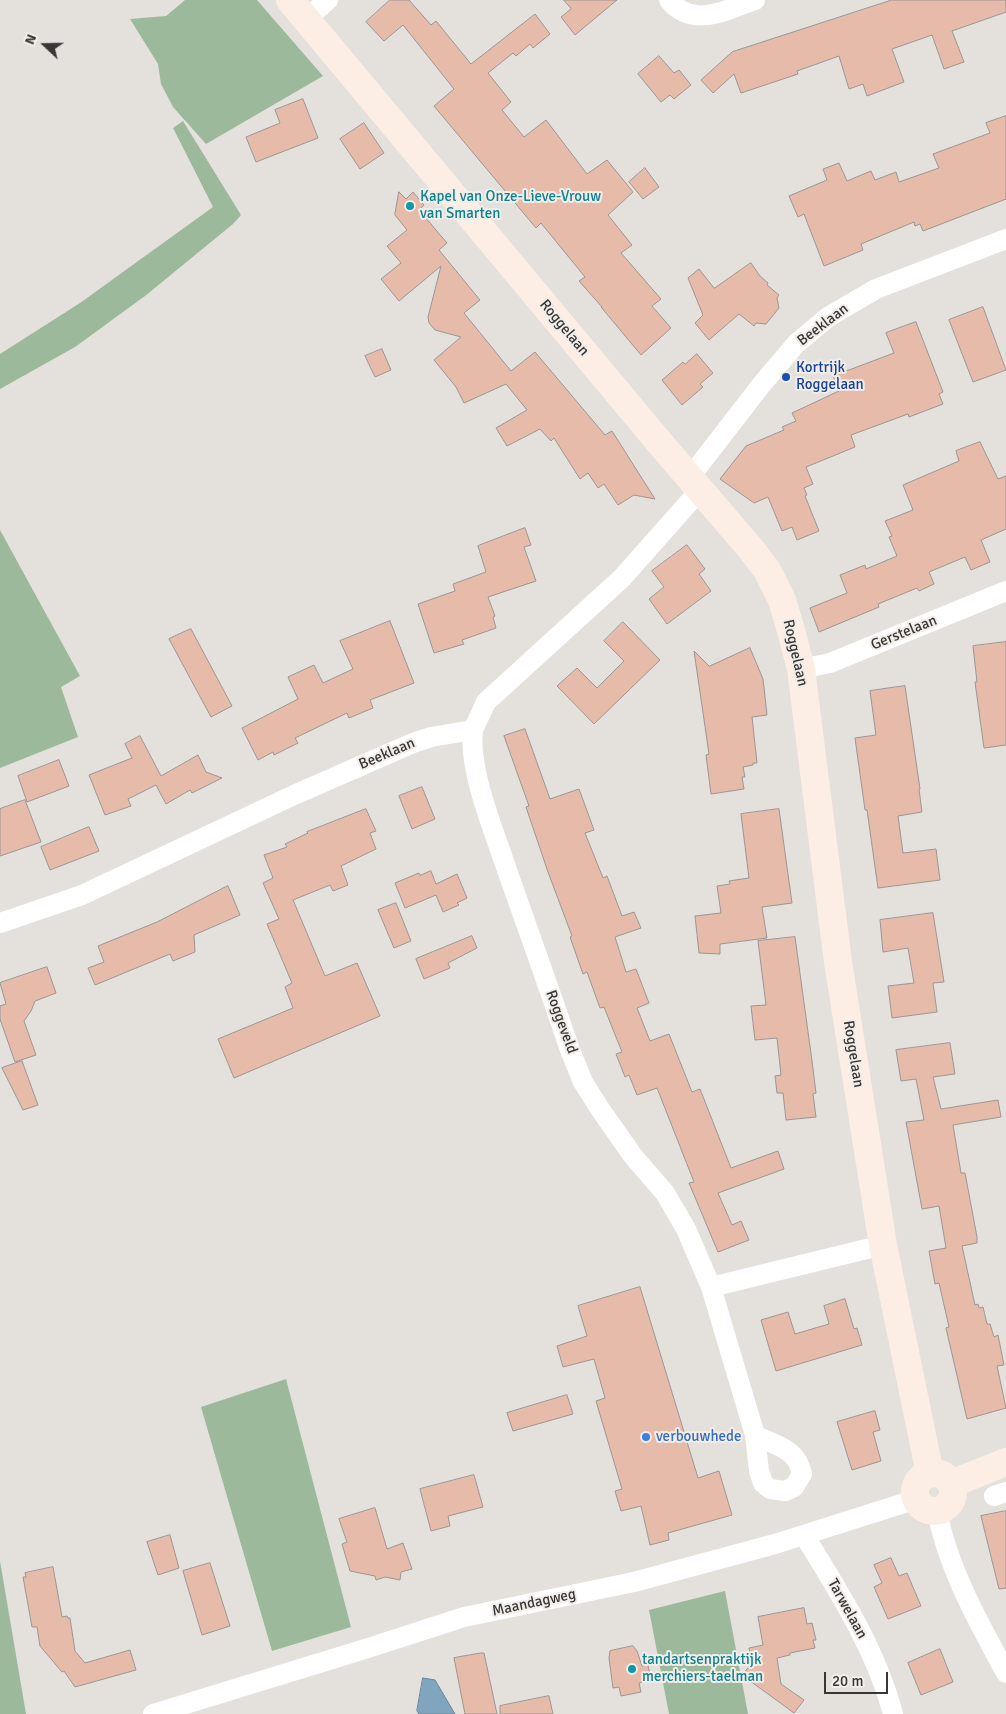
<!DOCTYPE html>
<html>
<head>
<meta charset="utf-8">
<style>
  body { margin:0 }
  #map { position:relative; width:1006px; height:1714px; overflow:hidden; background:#e4e0dc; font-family:Signika,sans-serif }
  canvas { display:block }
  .north { position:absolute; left:20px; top:20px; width:50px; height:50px; -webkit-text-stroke:4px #f2ede9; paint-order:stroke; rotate:291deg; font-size:14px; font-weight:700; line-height:20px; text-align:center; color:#383735 }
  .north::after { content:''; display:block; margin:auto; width:18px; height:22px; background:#383735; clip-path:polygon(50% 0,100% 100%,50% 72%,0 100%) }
  .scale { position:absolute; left:824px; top:1672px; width:64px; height:22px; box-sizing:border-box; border:2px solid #383735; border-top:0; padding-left:6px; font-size:15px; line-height:18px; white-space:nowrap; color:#383735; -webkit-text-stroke:4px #f2ede9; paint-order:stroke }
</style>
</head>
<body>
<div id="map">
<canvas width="1006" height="1714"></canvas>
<div class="north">N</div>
<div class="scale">20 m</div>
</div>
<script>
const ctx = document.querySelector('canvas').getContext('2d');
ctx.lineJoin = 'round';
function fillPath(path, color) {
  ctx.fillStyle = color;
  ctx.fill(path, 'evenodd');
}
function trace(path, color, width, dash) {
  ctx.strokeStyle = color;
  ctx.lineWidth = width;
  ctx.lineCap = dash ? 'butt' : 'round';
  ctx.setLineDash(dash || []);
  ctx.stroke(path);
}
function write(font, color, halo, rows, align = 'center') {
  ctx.font = font + ' Signika,sans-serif';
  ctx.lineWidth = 4;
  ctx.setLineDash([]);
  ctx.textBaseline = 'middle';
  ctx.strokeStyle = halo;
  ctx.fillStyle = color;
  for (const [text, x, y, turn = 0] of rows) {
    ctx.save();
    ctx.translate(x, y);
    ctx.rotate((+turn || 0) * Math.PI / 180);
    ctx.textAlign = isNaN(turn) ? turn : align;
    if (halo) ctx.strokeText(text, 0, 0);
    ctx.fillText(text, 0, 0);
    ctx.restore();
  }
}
fillPath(new Path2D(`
  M185,0H257L323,76L206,144L173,107L161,84L158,64L130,19L166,16Z
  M183,121L241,215L233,224L145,296L75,347L0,389V354L80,303L213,207L173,128Z
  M0,530L80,676L61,687L78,737L0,768Z
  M286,1379L351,1627L272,1651L201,1407Z
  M0,1561L26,1714H0Z
  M725,1591L748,1714H669L649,1610Z`), '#9cba9b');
const water = new Path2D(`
  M423,1678L435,1680L455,1714H419L417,1711Z`);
fillPath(water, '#80a6bf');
trace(water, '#6a8596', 1);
const building = new Path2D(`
  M390,0H409L431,25L436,21L471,64L535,14L550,34L533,48L530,44L516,56L513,53L488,73L511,102L502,110L524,137L546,120L587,174L607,160L633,192L608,215L632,245L621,253L661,299L652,306L671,328L641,355L601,307H602L579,281L585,277L541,223L536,228L434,106L454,89L403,25L384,41L366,22Z
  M564,0H617L575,35L561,17L571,9Z
  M892,0H1006V12L952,31L964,62L944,69L932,35L892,49L904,82L867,96L863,84L849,89L839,56L797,71L798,74L741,93L734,74L713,93L701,80L732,52Z
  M659,56L674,73L679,70L691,85L674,99L670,95L661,102L638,74Z
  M303,99L318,138L256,162L246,137L280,123L275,110Z
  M1006,116V199L923,231L920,224L915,226L914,222L861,244L863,250L824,266L804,214L798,217L789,196L827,180L823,169L839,163L847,181L871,171L875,180L896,172L899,182L939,168L933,154L990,133L986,123Z
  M364,123L384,153L360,169L340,139Z
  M645,168L659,187L643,199L629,182Z
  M399,192L406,199L413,192L424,205L419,210L447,243L439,250L480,300L464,313L511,371L535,352L605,435L612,431L655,499L634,495L618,505L604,484L598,488L588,473L580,479L554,438L551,441L540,429L507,446L496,428L527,410L506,384L464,403L456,387L434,360L461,337L435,330L429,323L428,317L441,266L399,301L381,279L401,263L387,246L407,230L395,215Z
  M751,263L760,276L768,283L767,285L779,295L777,298L779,308L766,324L756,323L754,326L739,314L709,340L695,323L703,315L688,278L699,269L714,288Z
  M983,307L1006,370L973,382L949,320Z
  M916,322L943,392L939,394L943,404L909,417L908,414L851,435L855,447L806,467L813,484L804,488L807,495L805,496L819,531L797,540L792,527L782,531L768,497L754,503L720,479L746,446L784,430L782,427L796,421L792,413L839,391L833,376L894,353L886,333Z
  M382,349L391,370L375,377L365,356Z
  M697,354L713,373L700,384L703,387L682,405L662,380L683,362L685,364Z
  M980,442L998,479L1006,476V529L981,540L990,562L971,570L965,557L929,572L934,584L919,591L917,588L878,604L879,607L819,632L810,608L847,593L840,575L865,565L866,569L897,556L889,537L892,536L885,521L913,510L903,485L959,461L956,451Z
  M525,528L531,545L524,547L536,581L488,597L495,616L493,617L496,628L462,640L464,644L434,653L418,604L455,591L453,584L486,572L478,546Z
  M687,545L705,569L699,574L711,591L667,624L649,599L664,587L652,571Z
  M390,621L414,683L370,700L373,708L349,718L347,713L295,738L298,743L274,755L273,752L258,760L242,728L298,699L288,677L314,665L323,683L353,669L340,641Z
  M623,622L660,660L594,724L557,686L577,668L597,688L624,661L604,641Z
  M191,629L232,706L211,717L169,639Z
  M1006,642V745L984,748L975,682H977L973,646Z
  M750,648L763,679L767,715L752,717L757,763H753V765L743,767L745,777H742L744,789L711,794L706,755L709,754L694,651L709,666Z
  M905,686L920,789H919L922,812L898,816L903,853L936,849L940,880L878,888L867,810H865L855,738L876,735L870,691Z
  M525,729L550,799L579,789L594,830L585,833L603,878L607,876L622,916L634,912L641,928L615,937L626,972L636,969L649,1003L637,1008L650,1041L669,1034L692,1092L700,1089L731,1168L778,1151L784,1169L718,1193L732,1225L741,1221L749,1240L718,1252L689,1183L694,1182L657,1088L637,1095L629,1075L625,1077L616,1054L622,1052L604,1007L600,1008L587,972L583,974L570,937L572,936L548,872L526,807L529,806L504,736Z
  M140,736L161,776L198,755L206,772L222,778L192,793L190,790L166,804L156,785L128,799L131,806L105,815L89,775L132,758L125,744Z
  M59,760L69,786L27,802L18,776Z
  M422,787L435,819L412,829L399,796Z
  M25,800L41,842L0,856V809Z
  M366,809L376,831L370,833L376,849L341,866L348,885L333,891L330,885L293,900L325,976L357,963L380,1016L234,1078L218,1039L293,1008L285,987L292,983L267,924L279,919L263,883L273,878L264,855L287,847L285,844L308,833L307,832Z
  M779,809L792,903L762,907L767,938L720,944V954L699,953L695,916L721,913L717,886L730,884L729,881L749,878L741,814Z
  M89,827L99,851L50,870L41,847Z
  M431,871L436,884L457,874L467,898L457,903L459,905L443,912L436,895L405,908L395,883L419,873L420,875Z
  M228,886L240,915L194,935L195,952L173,961L170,954L95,985L88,968L104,962L98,946L157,922Z
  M396,903L411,941L394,948L378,910Z
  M933,913L944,982L933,983L937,1012L892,1018L888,986L914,983L908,948L883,952L880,920Z
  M472,936L477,948L448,963L450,968L424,979L416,959Z
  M795,937L812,1061L816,1093L813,1094L816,1117L786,1120L783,1093H777L775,1076L781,1075L777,1038L755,1040L751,1006L766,1005L758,941Z
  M47,967L56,993L35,1001L31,1011L24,1021L36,1055L15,1062L0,1019V1006L6,1004L0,983Z
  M950,1043L955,1074L933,1077L941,1109L998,1100L1001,1117L953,1125L961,1173H965L977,1237V1243L962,1246L975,1305L978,1304L979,1308L983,1307L987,1324H990L994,1337L998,1335L1004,1365L997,1366L1006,1408L967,1419L946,1328L949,1327L939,1283L935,1284L929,1251L946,1248L939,1206L922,1209L906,1122L924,1120L916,1079L901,1081L896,1050Z
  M22,1061L38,1105L23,1110L2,1068Z
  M640,1287L698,1478L719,1471L732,1515L668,1533L669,1540L650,1545L641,1506L621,1511L615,1491L622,1489L596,1401L605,1398L594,1359L563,1367L557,1346L587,1336L578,1306Z
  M845,1299L854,1329L857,1328L862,1345L776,1371L761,1320L788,1312L795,1334L829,1324L824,1306Z
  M567,1395L573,1414L513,1431L507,1413Z
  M875,1411L880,1430L873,1432L881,1461L852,1470L837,1422Z
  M474,1475L483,1507L448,1516L450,1526L431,1531L420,1489Z
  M375,1508L387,1549L403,1543L412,1569L401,1572L400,1580L385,1577L376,1580L375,1576L350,1571L342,1544L347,1542L339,1519Z
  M1006,1511V1588L999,1589L981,1516Z
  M170,1535L179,1568L158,1575L147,1542Z
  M891,1558L899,1576L907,1573L921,1606L888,1619L874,1587L882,1583L874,1565Z
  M210,1563L230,1626L202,1635L183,1571Z
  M53,1567L62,1617L67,1616L68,1618H70L75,1651L85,1663L130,1650L136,1670L75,1687L64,1671L62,1672L40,1646L37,1627H32L23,1577H26L25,1573Z
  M804,1608L807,1624L812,1623L816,1640H813L815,1648L790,1653V1655L777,1658L781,1684L804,1700L794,1713L742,1675L752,1663L749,1648L763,1645L758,1617Z
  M633,1646L637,1651L642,1666L648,1665L651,1680L639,1683L641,1692L621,1696L619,1687L613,1688L609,1658L610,1651Z
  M940,1649L953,1682L921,1695L908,1663Z
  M481,1653H484L497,1714H465L454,1658Z
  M549,1696L553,1714H500V1706Z`);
fillPath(building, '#e6bbaa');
trace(building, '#9b9694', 1);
trace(new Path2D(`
  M669,0C693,29 726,10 755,0
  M306,19L328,0
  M690,477L762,384L796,344L828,317L876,289L1006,239
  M801,669L830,663L1006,591
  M473,730C468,771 495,833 508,873C529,932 550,991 570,1050L583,1082L600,1109L633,1156L665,1193L686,1229L711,1287L755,1435L759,1471L763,1483L770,1489L785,1491L794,1487L802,1474C797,1448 776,1446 755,1435
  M0,923L82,895L294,795L413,743L431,737L473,730L486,702L622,578L700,490
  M711,1287L883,1245
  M994,1496L1006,1492
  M937,1511C948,1569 978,1621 1006,1673
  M804,1535C839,1592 876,1649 893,1714
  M153,1714L365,1649L464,1617L634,1582L775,1544L917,1499`), '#fff', 20);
trace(new Path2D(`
  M290,0L659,442L750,548L767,570L782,600L792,634L801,669L838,962L883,1245L930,1474
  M915 1492a19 19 0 1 1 38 0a19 19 0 1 1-38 0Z
  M951,1484L1006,1462`), '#fceee4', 28);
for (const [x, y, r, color] of [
  [410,206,5,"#0f9aa8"],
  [786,377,5,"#1a4fb4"],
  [646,1437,5,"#3f7fe0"],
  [632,1669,5,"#0f9aa8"]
]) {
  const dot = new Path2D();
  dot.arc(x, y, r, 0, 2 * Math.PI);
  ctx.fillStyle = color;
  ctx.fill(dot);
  trace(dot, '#f2ede9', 2);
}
write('15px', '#0d838f', '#f2ede9', [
  ["Kapel van Onze-Lieve-Vrouw",420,197],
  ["van Smarten",420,214],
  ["tandartsenpraktijk",642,1660],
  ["merchiers-taelman",642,1677]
], 'left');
write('15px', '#383735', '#f2ede9', [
  ["Beeklaan",823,325,-37],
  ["Roggelaan",564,328,50],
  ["Gerstelaan",904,633,-22],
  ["Roggelaan",795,653,77],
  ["Beeklaan",387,754,-23],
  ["Roggeveld",561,1022,70],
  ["Roggelaan",853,1054,81],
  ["Maandagweg",534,1603,-12],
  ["Tarwelaan",847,1609,61]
]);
write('15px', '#164399', '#f2ede9', [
  ["Kortrijk",796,368],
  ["Roggelaan",796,385]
], 'left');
write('15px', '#366cbe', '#f2ede9', [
  ["verbouwhede",656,1437]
], 'left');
</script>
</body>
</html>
